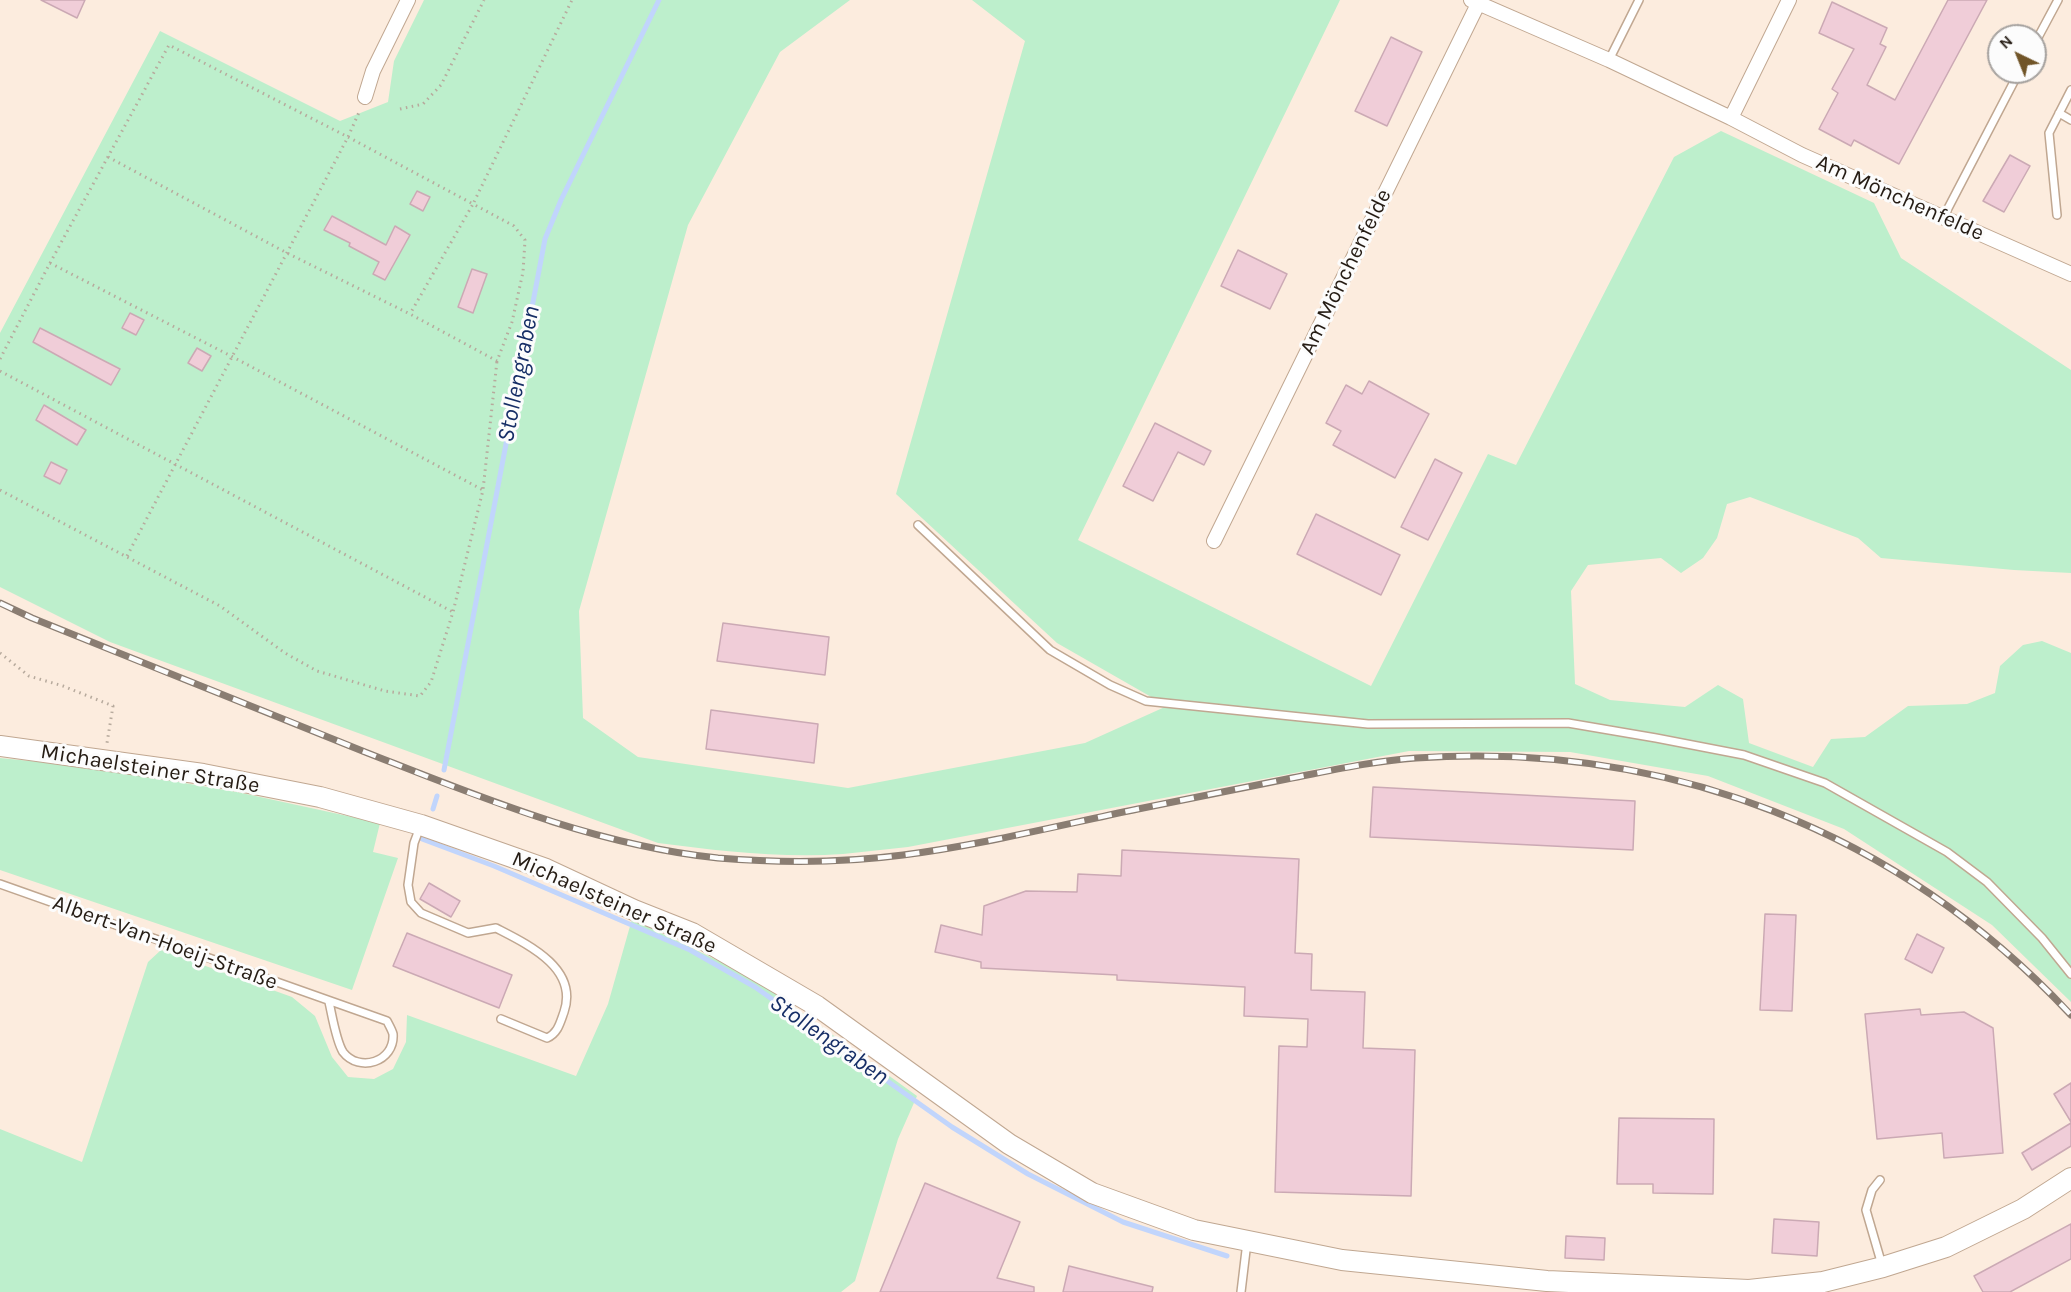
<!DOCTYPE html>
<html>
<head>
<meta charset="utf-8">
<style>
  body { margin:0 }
  #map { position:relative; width:2071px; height:1292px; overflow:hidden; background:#fcecde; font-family:Karla,sans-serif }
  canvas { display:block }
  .north { position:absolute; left:1987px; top:24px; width:60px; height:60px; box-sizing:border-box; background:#fcfcfc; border:2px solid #a6a29f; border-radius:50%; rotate:317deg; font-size:16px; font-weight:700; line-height:24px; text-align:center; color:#251c14 }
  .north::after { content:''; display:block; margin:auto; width:21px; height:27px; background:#715528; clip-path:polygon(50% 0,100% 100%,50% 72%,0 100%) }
</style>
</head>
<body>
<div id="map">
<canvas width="2071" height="1292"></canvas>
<div class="north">N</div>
</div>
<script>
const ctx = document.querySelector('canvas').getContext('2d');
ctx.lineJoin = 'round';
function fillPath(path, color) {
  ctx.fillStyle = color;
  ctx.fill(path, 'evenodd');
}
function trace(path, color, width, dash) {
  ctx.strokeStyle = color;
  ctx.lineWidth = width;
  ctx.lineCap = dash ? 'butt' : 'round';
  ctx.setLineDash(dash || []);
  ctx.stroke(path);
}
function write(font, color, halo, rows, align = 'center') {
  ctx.font = font + ' Karla,sans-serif';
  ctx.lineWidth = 6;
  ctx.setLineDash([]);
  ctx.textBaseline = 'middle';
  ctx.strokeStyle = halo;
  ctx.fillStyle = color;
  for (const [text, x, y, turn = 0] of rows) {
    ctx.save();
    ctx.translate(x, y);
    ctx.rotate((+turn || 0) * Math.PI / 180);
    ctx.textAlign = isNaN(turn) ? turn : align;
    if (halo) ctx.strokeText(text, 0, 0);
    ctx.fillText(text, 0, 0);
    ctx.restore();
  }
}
fillPath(new Path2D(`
  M424,0H850L780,52L688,225L579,611L583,718L638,757L848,788L1085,743L1167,706L1057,643L896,494L1025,41L972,0H1340L1078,540L1371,686L1488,454L1516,465L1674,157L1721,131L1874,203L1901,258L2071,370V573L2014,570L1881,558L1858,538L1750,497L1727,504L1717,538L1703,558L1681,573L1661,558L1588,565L1571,591L1575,684L1610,700L1685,707L1718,685L1743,699L1749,743L1813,767L1831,739L1865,737L1908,706L1967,704L1995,693L2000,666L2023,645L2042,641L2071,653V1002L1992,925L1844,829L1708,776L1570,752L1409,751L908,847C886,849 865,852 843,854C781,858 719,851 658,843L110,642L0,587V333L160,31L340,121L388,102L394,61Z
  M0,758L91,767L237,792L380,823L373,852L398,858L352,990L0,870Z
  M632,919L754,978L917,1096L898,1139L855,1281L841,1292H0V1129L82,1162L148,962L161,950L292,997L315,1016L332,1057L348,1077L374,1079L393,1069L406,1042L407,1015L576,1076L608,1004Z`), '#bdefcc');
trace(new Path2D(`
  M444,770L545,239L561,200L659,0
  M433,809L437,796
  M422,839L494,866L690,950L755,987L952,1127L1028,1174L1123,1222L1227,1256`), '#c1d5fc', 5);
const building = new Path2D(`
  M41,0H85L77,18Z
  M1948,0H1987L1899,164L1854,140L1851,146L1819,129L1838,93L1832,89L1854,49L1819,33L1832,2L1887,28L1880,44L1886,47L1867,85L1895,100Z
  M1391,37L1422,52L1387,126L1355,111Z
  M2010,155L2030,166L2004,212L1983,201Z
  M417,191L430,197L423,211L410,204Z
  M332,216L386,245L395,226L410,235L385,280L373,274L379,262L349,246L350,243L324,230Z
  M1238,250L1287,274L1270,309L1221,286Z
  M472,269L487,274L473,313L458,307Z
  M130,313L144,320L136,335L122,328Z
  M40,328L120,369L111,385L33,342Z
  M197,348L211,356L202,371L188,363Z
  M1369,381L1429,414L1395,478L1333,445L1341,431L1326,423L1346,385L1362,394Z
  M44,405L86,430L77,445L36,420Z
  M1155,423L1211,451L1204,465L1178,452L1153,501L1123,486Z
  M1435,459L1462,473L1428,540L1401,527Z
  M51,462L67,470L60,484L44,476Z
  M1316,514L1400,555L1381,595L1297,554Z
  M723,623L829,637L825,675L717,661Z
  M711,710L818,724L814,763L706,749Z
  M1373,787L1635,801L1633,850L1370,837Z
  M1122,850L1299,859L1295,953L1312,954L1311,990L1365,992L1363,1048L1415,1050L1411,1196L1275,1192L1279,1046L1307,1047L1308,1019L1244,1016L1245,987L1117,980V975L981,968V962L935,952L941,925L982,935L984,906L1026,891L1077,892L1078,874L1121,876Z
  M429,883L460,901L451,917L420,899Z
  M1765,914L1796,915L1792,1011L1760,1010Z
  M407,933L512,975L499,1008L393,966Z
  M1917,934L1944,948L1932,973L1905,959Z
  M1920,1009L1921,1015L1964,1012L1993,1028L2003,1153L1944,1158L1942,1133L1877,1139L1865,1014Z
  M2071,1083V1122L2054,1094Z
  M1619,1118L1714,1119L1713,1194L1653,1193V1184H1617Z
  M2071,1123V1146L2032,1170L2022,1153Z
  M925,1183L1020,1222L997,1278L1034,1287V1292H880Z
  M1774,1219L1819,1222L1817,1256L1772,1253Z
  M2071,1224V1259L2010,1292H1983L1974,1276Z
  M1566,1236L1605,1238L1604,1260L1565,1258Z
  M1069,1266L1153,1287L1152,1292H1063Z`);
fillPath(building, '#f0cdd8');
trace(building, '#cba9b4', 1.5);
const lane = new Path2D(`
  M2035,43L2058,0
  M1609,60L1639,0
  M2059,113L2071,120
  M2057,215L2049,133L2071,90
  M1944,216L2019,72
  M918,525L1050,650L1110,685L1146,701L1368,724L1568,723L1656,738L1744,755L1825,783L1947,852L1987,882L2042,938L2071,974
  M420,827L414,843L408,885L411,902L421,913L468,933L496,928C527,944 579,968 564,1012C560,1023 558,1033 547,1038L501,1019
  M0,884L387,1021C389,1025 392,1030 393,1034C395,1062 359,1073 343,1052C336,1041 332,1015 329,1002
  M1880,1180L1872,1190L1866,1210L1882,1265
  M1241,1292L1247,1242`);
const street = new Path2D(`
  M1471,0L1609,60L1731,118
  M1789,0L1731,118L1802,155L2071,274
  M365,97L373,71L408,0
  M1214,541L1480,0`);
const secondary = new Path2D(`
  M0,746L203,774L320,797L421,825L546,869L634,910L692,933L817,1006L1009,1144L1092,1193L1194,1230L1342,1260L1547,1281L1749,1290L1823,1282L1883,1267L1946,1247L2023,1209L2071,1178`);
trace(lane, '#c0a791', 10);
trace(street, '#c0a791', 16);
trace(secondary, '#c0a791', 22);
trace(new Path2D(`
  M400,109L423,104L441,85L484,0
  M108,157L287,253L410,314L497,361L512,322L523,272L525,240L514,226L473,204L410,314
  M50,263L231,356L483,490
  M0,359L50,263L169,45L348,137L473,204L572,0
  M0,371L453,612
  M0,490L220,606L285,653L317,671L385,691L420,696L431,682L453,612L483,490L497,361
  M127,556L348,137L360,110
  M0,653L29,676L63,686L113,706L107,743`), '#b7aa9d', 3, [1.5, 4.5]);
trace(lane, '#fff', 7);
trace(street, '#fff', 14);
trace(secondary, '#fff', 20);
const rail = new Path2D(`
  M0,603L32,618C143,663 254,707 365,752C480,797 594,845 718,858C779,863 842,863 903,855C982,845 1060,825 1138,809C1187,799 1237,789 1287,779C1329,771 1372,761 1416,758C1667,741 1899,831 2071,1015`);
trace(rail, '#8a7d72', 7);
trace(rail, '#fcfcfc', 4.5, [14]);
write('22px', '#251c14', '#fcfcfc', [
  ["Am Mönchenfelde",1900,198,24],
  ["Am Mönchenfelde",1346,272,-64],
  ["Michaelsteiner Straße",150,769,9],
  ["Michaelsteiner Straße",614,903,24],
  ["Albert-Van-Hoeij-Straße",165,943,20]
]);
write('italic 24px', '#162e66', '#fcfcfc', [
  ["Stollengraben",519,374,-79],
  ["Stollengraben",829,1040,35]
]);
</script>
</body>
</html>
